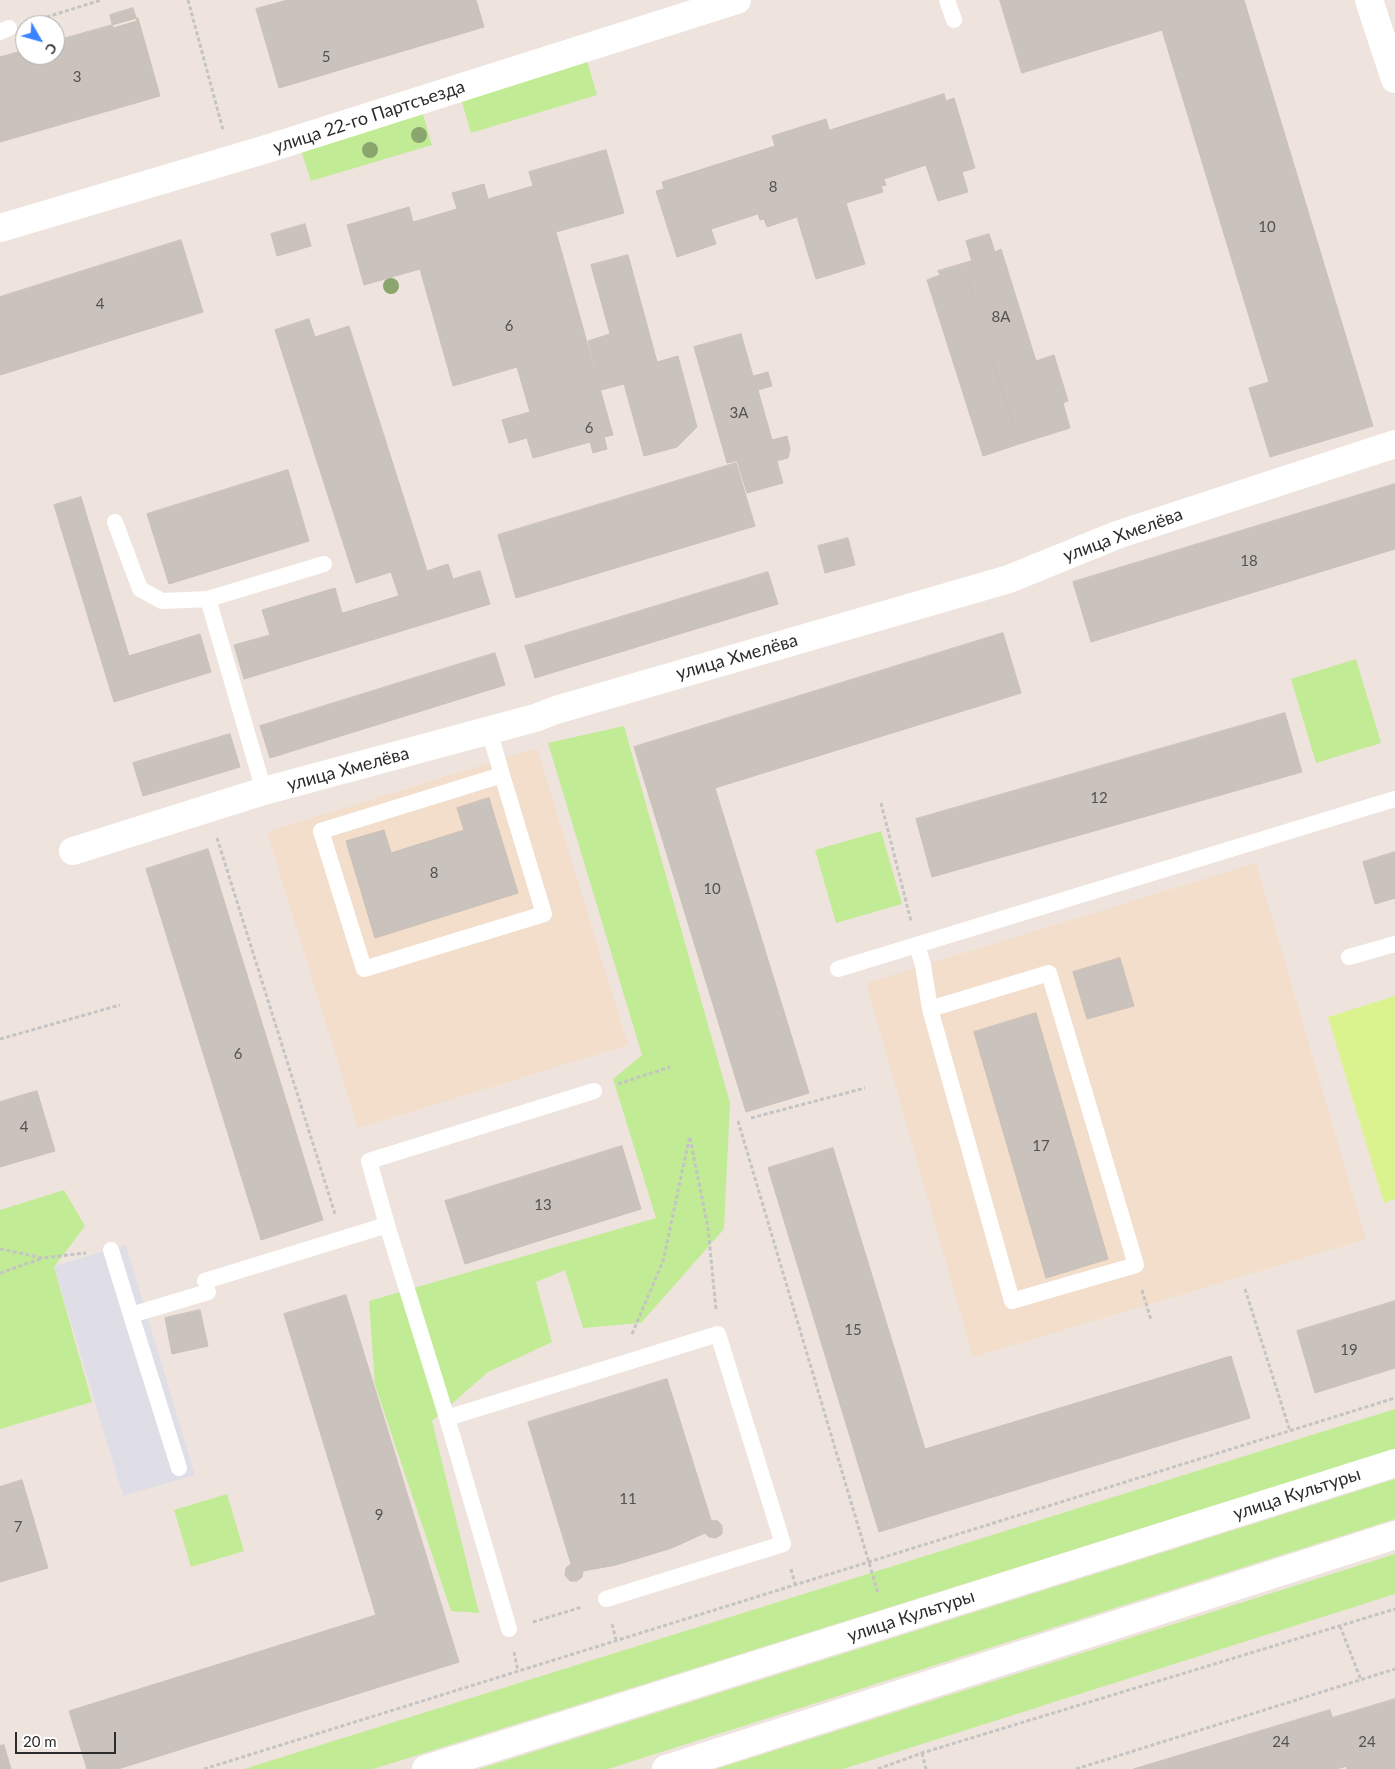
<!DOCTYPE html>
<html>
<head>
<meta charset="utf-8">
<style>
  body { margin:0 }
  #map { position:relative; width:1395px; height:1769px; overflow:hidden; background:#efe4dd; font-family:Lato,sans-serif }
  canvas { display:block }
  .north { position:absolute; left:15px; top:15px; width:50px; height:50px; box-sizing:border-box; background:#fff; border:1px solid #ababab; border-radius:50%; rotate:128deg; font-size:14px; font-weight:700; line-height:20px; text-align:center; color:#2c2c2c }
  .north::after { content:''; display:block; margin:auto; width:18px; height:22px; background:#3a84ff; clip-path:polygon(50% 0,100% 100%,50% 72%,0 100%) }
  .scale { position:absolute; left:15px; top:1732px; width:101px; height:22px; box-sizing:border-box; border:2px solid #2c2c2c; border-top:0; padding-left:6px; font-size:15px; line-height:18px; white-space:nowrap; color:#2c2c2c; -webkit-text-stroke:4px #fff; paint-order:stroke }
</style>
</head>
<body>
<div id="map">
<canvas width="1395" height="1769"></canvas>
<div class="north">С</div>
<div class="scale">20 m</div>
</div>
<script>
const ctx = document.querySelector('canvas').getContext('2d');
ctx.lineJoin = 'round';
function fillPath(path, color) {
  ctx.fillStyle = color;
  ctx.fill(path, 'evenodd');
}
function trace(path, color, width, dash) {
  ctx.strokeStyle = color;
  ctx.lineWidth = width;
  ctx.lineCap = dash ? 'butt' : 'round';
  ctx.setLineDash(dash || []);
  ctx.stroke(path);
}
function write(font, color, halo, rows, align = 'center') {
  ctx.font = font + ' Lato,sans-serif';
  ctx.lineWidth = 4;
  ctx.setLineDash([]);
  ctx.textBaseline = 'middle';
  ctx.strokeStyle = halo;
  ctx.fillStyle = color;
  for (const [text, x, y, turn = 0] of rows) {
    ctx.save();
    ctx.translate(x, y);
    ctx.rotate((+turn || 0) * Math.PI / 180);
    ctx.textAlign = isNaN(turn) ? turn : align;
    if (halo) ctx.strokeText(text, 0, 0);
    ctx.fillText(text, 0, 0);
    ctx.restore();
  }
}
fillPath(new Path2D(`
  M126,1245L195,1475L123,1496L54,1266Z`), '#dfdee7');
fillPath(new Path2D(`
  M537,748L628,1045L358,1128L267,832Z
  M1256,863L1366,1239L973,1357L866,983Z`), '#f2decb');
fillPath(new Path2D(`
  M587,61L597,95L471,133L461,99Z
  M422,111L432,145L311,181L300,147Z
  M1356,659L1381,743L1316,763L1291,679Z
  M624,726L730,1103L724,1229L641,1323L583,1328L565,1270L536,1282L552,1342L488,1372L432,1421L479,1613L451,1611L375,1385L369,1301L656,1218L613,1079L642,1055L548,743Z
  M881,831L902,904L836,923L815,850Z
  M64,1190L85,1226L54,1267L92,1402L0,1429V1210Z
  M1395,1409V1449L373,1769H244Z
  M1395,1479V1519L608,1769H479Z
  M227,1494L244,1551L191,1567L174,1510Z
  M1395,1554V1594L843,1769H716Z`), '#c2eb95');
fillPath(new Path2D(`
  M1395,996V1199L1384,1203L1328,1017Z`), '#dbf38f');
const building = new Path2D(`
  M288,0H476L484,27L279,88L256,9Z
  M1000,0H1244L1373,426L1270,457L1249,388L1269,382L1162,30L1022,73Z
  M133,8L137,21L113,28L110,15Z
  M138,18L160,96L0,142V57L25,50V55H55V41Z
  M944,94L946,101L954,98L975,168L962,172L968,192L938,201L926,165L884,179L886,185L881,186L883,192L846,203L865,264L816,279L797,217L767,227L764,219L760,220L758,214L711,229L716,244L677,257L656,191L664,189L662,182L775,146L772,136L826,119L829,130Z
  M606,150L624,213L556,232L613,435L604,437L607,449L593,453L590,442L533,458L527,438L509,443L502,420L530,412L517,367L453,386L420,269L364,285L347,225L409,207L413,222L457,209L452,193L484,184L488,199L533,186L529,172Z
  M305,224L311,246L277,256L271,234Z
  M989,234L995,252L1001,249L1036,361L1054,355L1068,401L1063,403L1070,428L1019,444L967,278L976,276L966,241Z
  M181,240L203,312L0,375V297Z
  M628,255L657,362L678,356L697,427L677,447L644,456L624,384L601,390L588,341L610,334L591,265Z
  M972,261L976,276L967,278L1019,444L983,456L927,280L940,275L938,271Z
  M309,319L315,337L349,326L427,571L448,564L453,579L399,596L391,572L356,583L275,330Z
  M741,334L753,376L768,372L772,386L758,390L772,440L787,436L790,449L788,458L777,461L774,451L727,463L694,347Z
  M774,451L783,483L747,493L737,461Z
  M736,463L755,526L516,598L498,535Z
  M288,470L309,541L169,584L147,514Z
  M1395,484V549L1091,642L1073,582Z
  M81,497L129,656L200,634L211,672L114,702L54,505Z
  M848,538L855,565L825,573L818,546Z
  M480,571L490,604L244,679L234,645L270,635L262,610L335,588L342,613Z
  M768,572L778,604L535,678L525,646Z
  M1003,633L1021,693L715,788L809,1093L746,1112L634,747Z
  M495,653L505,685L270,758L260,726Z
  M1285,713L1302,772L932,877L916,819Z
  M230,734L240,767L143,796L133,763Z
  M489,798L518,893L375,938L346,841L384,830L391,853L464,830L457,808Z
  M208,849L323,1220L261,1240L146,869Z
  M1395,852V898L1375,904L1363,862Z
  M1120,958L1134,1006L1087,1019L1073,972Z
  M1036,1013L1108,1259L1046,1278L974,1032Z
  M37,1091L55,1151L0,1167V1102Z
  M622,1146L641,1209L465,1264L445,1201Z
  M833,1148L925,1449L1231,1356L1250,1418L879,1532L768,1168Z
  M346,1295L459,1662L118,1769H87L69,1711L376,1615L284,1314Z
  M1395,1301V1368L1315,1393L1297,1331Z
  M200,1310L208,1346L172,1354L165,1318Z
  M667,1379L711,1520L718,1521L722,1526V1534L716,1538L709,1537L705,1533L672,1548L616,1565L583,1571L582,1577L577,1581H570L565,1575L566,1568L571,1564L528,1422Z
  M22,1480L48,1568L0,1582V1487Z
  M1395,1699V1769H1347L1332,1718Z
  M1330,1710L1347,1766L1337,1769H1134Z
  M4,1745L11,1769H0V1746Z`);
fillPath(building, '#cac2bc');
trace(building, '#cbc0b6', 1);
trace(new Path2D(`
  M188,0L223,130
  M34,21L101,0
  M881,803L911,921
  M217,838L335,1214
  M0,1039L120,1005
  M618,1084L670,1067
  M751,1118L865,1088
  M738,1121L878,1593
  M690,1138L708,1228L716,1310
  M0,1249L43,1258L86,1253
  M0,1273L43,1258
  M1245,1289L1290,1431
  M1142,1290L1151,1320
  M632,1334L663,1261L690,1135
  M791,1569L795,1584
  M533,1622L582,1607
  M612,1624L616,1640
  M1340,1626L1361,1680
  M514,1652L518,1671
  M922,1753L926,1769
  M204,1769L1395,1398
  M878,1769L922,1753L1395,1609
  M1076,1769L1395,1669`), '#c4c4c4', 3, [4, 2.5]);
trace(new Path2D(`
  M947,0L954,20
  M0,32L9,28
  M115,522L140,589L162,601L208,599
  M489,730L502,775L321,831L364,969L544,914L502,775
  M264,791L208,599L324,564
  M917,945L923,965L930,1009L1049,973L1136,1265L1012,1301L930,1009
  M1349,957L1395,944
  M838,969L1395,799
  M387,1225L369,1161L594,1091
  M111,1250L131,1315
  M205,1281L387,1225L447,1418L718,1334L783,1544L606,1599
  M447,1418L509,1629
  M179,1468L131,1315L208,1292`), '#fff', 16);
trace(new Path2D(`
  M0,228L270,148L737,0
  M73,851L264,791L535,718L556,710L1009,579L1117,535L1395,444
  M426,1769L1395,1463
  M666,1769L1395,1535`), '#fff', 28);
trace(new Path2D(`
  M1369,0L1395,79`), '#fff', 28);
ctx.fillStyle = '#8ba56e';
for (const [x, y] of [
  [419,135],
  [370,150],
  [391,286]
]) {
  ctx.beginPath();
  ctx.arc(x, y, 8, 0, 2 * Math.PI);
  ctx.fill();
}
write('15px', '#545250', null, [
  ["5",326,57],
  ["3",77,77],
  ["8",773,187],
  ["10",1267,227],
  ["4",100,304],
  ["8А",1001,317],
  ["6",509,326],
  ["3А",739,413],
  ["6",589,428],
  ["18",1249,561],
  ["12",1099,798],
  ["8",434,873],
  ["10",712,889],
  ["6",238,1054],
  ["4",24,1127],
  ["17",1041,1146],
  ["13",543,1205],
  ["15",853,1330],
  ["19",1349,1350],
  ["11",628,1499],
  ["9",379,1515],
  ["7",18,1527],
  ["24",1281,1742],
  ["24",1367,1742]
]);
write('18px', '#2c2c2c', '#fff', [
  ["улица 22-го Партсъезда",369,117,-18],
  ["улица Хмелёва",1123,535,-20],
  ["улица Хмелёва",737,657,-16],
  ["улица Хмелёва",348,769,-15],
  ["улица Культуры",1297,1494,-18],
  ["улица Культуры",911,1616,-18]
]);
</script>
</body>
</html>
